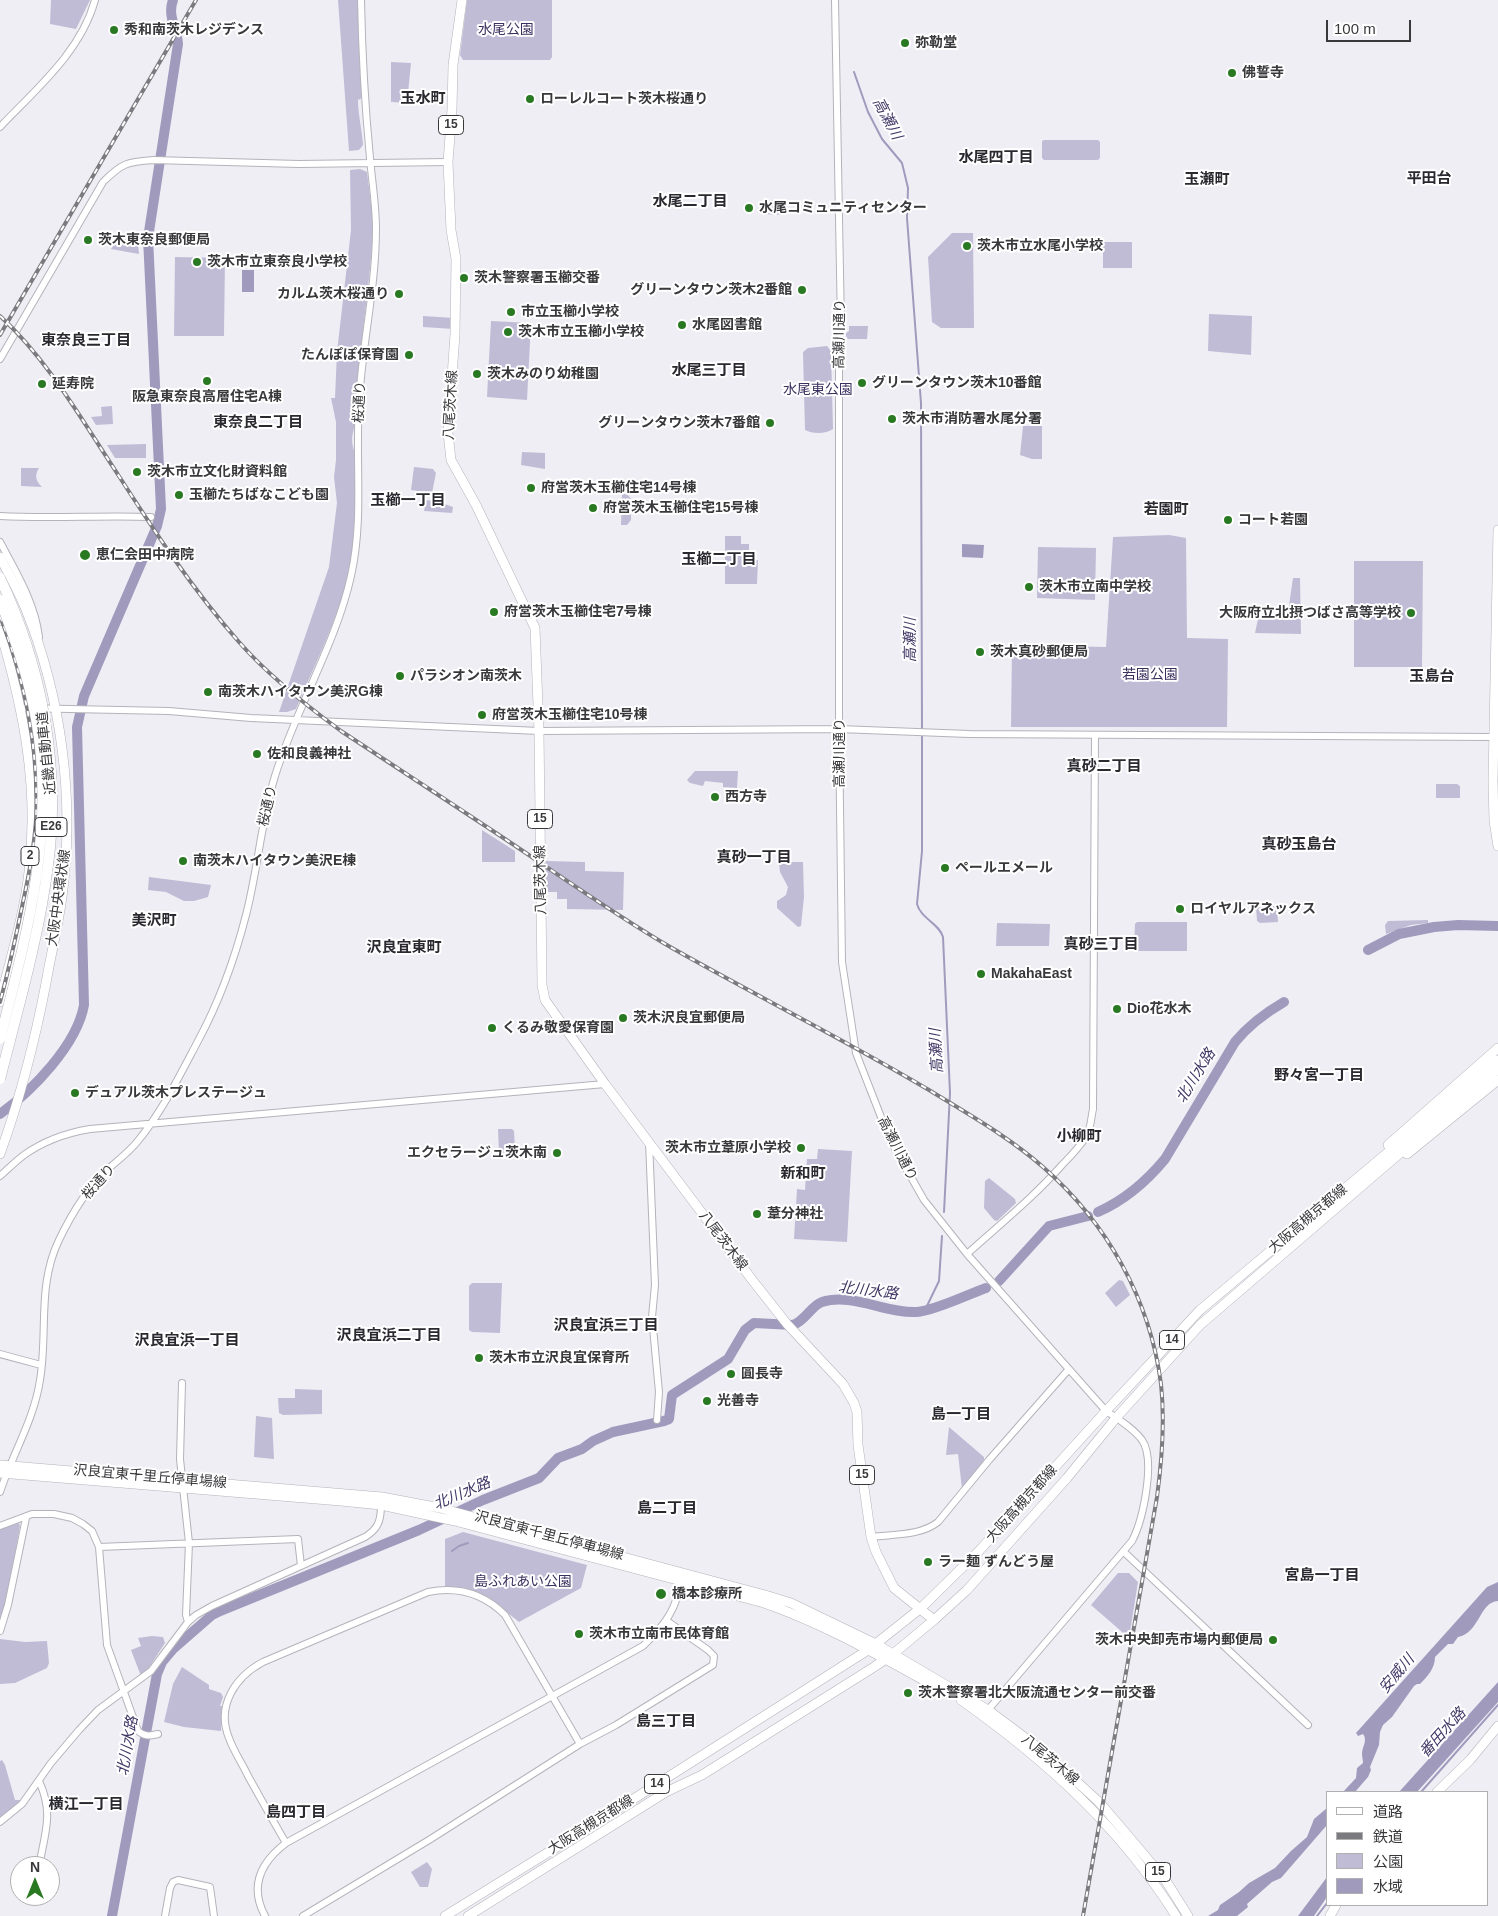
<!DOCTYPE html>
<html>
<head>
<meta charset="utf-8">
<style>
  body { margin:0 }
  #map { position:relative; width:1498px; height:1916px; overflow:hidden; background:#efeef5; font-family:Helvetica,"Noto Sans JP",sans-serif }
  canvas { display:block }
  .legend { position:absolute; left:1326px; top:1791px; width:162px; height:115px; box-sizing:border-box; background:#fff; border:1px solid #b0b0b1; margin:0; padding:6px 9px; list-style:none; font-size:15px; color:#39393c }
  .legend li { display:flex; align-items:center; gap:10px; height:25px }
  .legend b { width:25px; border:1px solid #b0b0b1 }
  .north { position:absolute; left:10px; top:1856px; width:50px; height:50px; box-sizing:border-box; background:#fff; border:1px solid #b0b0b1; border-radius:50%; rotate:0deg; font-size:14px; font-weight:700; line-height:20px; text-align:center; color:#39393c }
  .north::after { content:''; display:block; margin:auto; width:18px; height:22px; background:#297923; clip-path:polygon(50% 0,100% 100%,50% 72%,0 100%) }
  .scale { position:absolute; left:1326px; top:20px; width:85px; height:22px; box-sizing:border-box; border:2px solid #39393c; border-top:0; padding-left:6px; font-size:15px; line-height:18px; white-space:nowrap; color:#39393c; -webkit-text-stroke:4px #fff; paint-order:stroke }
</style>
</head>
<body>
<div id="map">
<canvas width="1498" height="1916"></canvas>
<ul class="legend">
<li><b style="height:6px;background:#fff"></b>道路</li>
<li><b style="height:6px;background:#7b7a7f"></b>鉄道</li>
<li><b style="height:14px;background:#c0bcd6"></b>公園</li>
<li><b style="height:14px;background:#a09bbd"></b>水域</li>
</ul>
<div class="north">N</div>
<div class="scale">100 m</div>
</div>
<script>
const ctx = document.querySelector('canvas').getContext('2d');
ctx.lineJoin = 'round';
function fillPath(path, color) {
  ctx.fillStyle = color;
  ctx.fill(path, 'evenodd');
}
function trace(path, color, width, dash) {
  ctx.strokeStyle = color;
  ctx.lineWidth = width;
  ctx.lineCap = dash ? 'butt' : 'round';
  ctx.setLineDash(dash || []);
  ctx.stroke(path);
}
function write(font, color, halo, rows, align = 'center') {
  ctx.font = font + ' Helvetica,"Noto Sans JP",sans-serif';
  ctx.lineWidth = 4;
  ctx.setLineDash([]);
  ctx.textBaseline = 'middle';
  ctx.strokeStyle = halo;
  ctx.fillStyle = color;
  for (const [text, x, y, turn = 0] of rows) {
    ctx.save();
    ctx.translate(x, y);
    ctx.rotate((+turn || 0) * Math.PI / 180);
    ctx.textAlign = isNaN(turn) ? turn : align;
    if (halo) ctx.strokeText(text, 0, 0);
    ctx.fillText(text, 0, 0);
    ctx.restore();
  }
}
fillPath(new Path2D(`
  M51,0H90L76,29L50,24Z
  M338,0H358L363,94L360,100L358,99C358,115 362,129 363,145L359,150L349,151Z
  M467,0H552V57L550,60H463L460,55Z
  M391,62L411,63L407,103L391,102Z
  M1044,140H1098L1100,142V158L1098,160H1044L1042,158V141Z
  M360,169L367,172C370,197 375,222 372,248C367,304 358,359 356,415C355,434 348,435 356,456C356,483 358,513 355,540C348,601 319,654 296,709L287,712H279L329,567L337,503L334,477L336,460V422L331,398H335L337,352L351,230L350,170Z
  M764,200L785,201V215L764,214Z
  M952,233H973L974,328H941L932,322L928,257Z
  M120,238L135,240L138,243L139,254L111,249L116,241Z
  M1103,242H1132V268H1103Z
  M175,257L225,258L224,336H174Z
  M1209,314L1252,316L1251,355L1208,351Z
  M423,316L454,318L453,329L423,327Z
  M491,321L531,323L527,400L487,397Z
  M849,326H868L867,339H848L845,334L849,331Z
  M827,346L831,351L833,429C826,434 813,434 805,430L803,352L808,348Z
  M112,406L113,424L96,425L91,417L102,416L101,407Z
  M1023,426H1042V459H1032L1020,455Z
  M146,444V458H115L107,445Z
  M522,452L545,453V469L521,465Z
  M414,467L433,469L436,473L432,493L411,490Z
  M21,468H39C34,476 36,481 42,487L21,486Z
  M622,494H627L631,499V520L627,525H621Z
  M426,500L439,502L453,507L452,513L424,511Z
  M1169,535L1186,538L1187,638L1228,639L1227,727H1011L1012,645L1106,647L1113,537Z
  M725,536H741V544H749V560H758L757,584H725Z
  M1038,547L1096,548L1095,600L1037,598Z
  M1354,561H1423L1422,667H1354Z
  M1293,578H1300L1301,634L1255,633L1258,619H1287Z
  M695,771H738L737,788L723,787V783L705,781L703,786L690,783L687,780Z
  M1436,784H1457L1460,786V798H1436Z
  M482,830L515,851V862H482Z
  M546,861L585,862V871L624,872L623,910L567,909V899H557V892H545V863Z
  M779,862H803L804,897L801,926L798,927L777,908V901L786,895L788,887L780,872Z
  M149,877L211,885L208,897L194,901H184L166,892L148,890Z
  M1277,906L1278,922L1260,923L1257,921L1256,907Z
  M1428,920V923L1411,925L1386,934L1385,925L1388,921Z
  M1137,922H1187V951H1137L1134,948L1135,924Z
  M997,923L1050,924L1049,946H996Z
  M498,1129H512L514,1131L515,1150L513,1153H499Z
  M818,1149L852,1151L847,1242L794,1239L797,1189L805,1190L807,1159H817Z
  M989,1178L1015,1199L1016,1203L997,1221L994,1220L984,1208L985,1181Z
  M1119,1280L1123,1281L1130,1295L1116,1307L1105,1293Z
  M472,1283H502L500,1333L472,1332L469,1330V1286Z
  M295,1389L322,1390V1414L283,1415L279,1413L278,1398H295Z
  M256,1416L272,1418L274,1459L254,1457Z
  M949,1427L984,1457V1461L962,1489L958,1454L946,1455Z
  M19,1523L20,1526L6,1605L0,1623V1529Z
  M463,1532L587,1565L581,1588L519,1622L489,1598L466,1590L445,1587V1539Z
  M1118,1573H1129L1138,1582L1129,1638L1091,1605Z
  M152,1636L163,1637L165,1643L146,1672L141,1676L131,1650L141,1646L138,1638Z
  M0,1639L25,1642L47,1641L49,1663L47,1668L15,1683L0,1684Z
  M182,1667L209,1685V1689L221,1693L223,1697L220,1706H222L221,1731L184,1727L164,1722L173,1684Z
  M2,1760L5,1765L15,1800H21L11,1810L0,1819V1761Z
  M427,1862L432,1869L428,1887H420L411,1872Z`), '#c0bcd6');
fillPath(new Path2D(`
  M242,270H254V292H242Z
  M962,544L984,545L983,558L962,557Z
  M1498,1582V1601C1479,1602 1480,1633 1458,1637L1453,1644H1448L1435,1657C1435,1668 1428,1676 1420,1684H1417L1414,1686L1392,1717L1383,1725L1380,1732L1379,1745L1370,1767L1371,1770L1368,1777L1355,1792H1343L1356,1778L1357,1768L1363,1763C1363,1760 1362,1757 1362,1754C1362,1746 1368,1741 1363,1734L1358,1736L1356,1733L1487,1587Z
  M1498,1682V1702L1417,1792H1399Z
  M1327,1808V1825L1281,1878L1272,1882L1247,1904L1248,1907L1237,1916H1208L1218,1910L1220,1905L1239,1892L1249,1883L1275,1868L1291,1851L1307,1837L1314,1819Z
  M1327,1877V1897L1314,1916H1298Z`), '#a09bbd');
trace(new Path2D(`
  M854,72L868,112L882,139L902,163L908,188L907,218L921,403L922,730
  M922,735V851L917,904C921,919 939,923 943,937L950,1093L944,1212
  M925,1310L939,1281L942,1236
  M452,1551L459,1546L468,1543
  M1421,1792L1498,1705
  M1317,1916L1327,1903`), '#a09bbd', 2);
trace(new Path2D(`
  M1368,950L1399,934L1434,927L1458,925L1498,926
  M0,1114C32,1091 77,1045 84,1005L77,727L84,696L157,526L161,509L148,238L178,44C177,28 167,16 173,0
  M1098,1212C1125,1200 1146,1182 1165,1159L1235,1042C1249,1025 1265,1013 1284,1002
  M999,1281L1049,1226L1088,1216
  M112,1916L157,1674L162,1662L173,1649L212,1615L220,1611L419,1530L483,1500L539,1478L558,1458L582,1449L593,1441L613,1432L664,1421L669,1419L672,1395L728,1359L745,1330L754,1323L793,1325C805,1321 812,1305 822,1302C851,1292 887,1314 917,1312C934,1311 969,1294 986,1288`), '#a09bbd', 10);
const minor = new Path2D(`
  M835,0L841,326L839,343V729L842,962L856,1053L890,1140L924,1200L967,1254L1106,1411C1118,1419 1133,1428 1142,1440C1156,1460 1143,1520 1132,1541L988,1710
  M0,127C35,90 81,52 95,0
  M0,359L103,182C122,163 127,162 153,160L299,164L448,162
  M0,516C51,519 101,515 151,517
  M0,542C16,572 35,603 39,637
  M21,708L169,711L251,718L539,731L839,729L969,734L1494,737
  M649,1142L655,1285L652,1317L659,1392L657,1420
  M0,1176C8,1169 16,1161 24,1155C45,1140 66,1133 90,1129L605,1084
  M967,1254C999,1225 1033,1198 1062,1165C1071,1156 1080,1147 1087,1135C1091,1127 1091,1118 1093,1109L1095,735
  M0,1354L41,1365
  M182,1383L180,1459L189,1543L186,1615L188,1622
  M0,1492C12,1455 34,1420 40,1380C48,1333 37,1285 59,1240C71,1215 87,1188 108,1169C118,1160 128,1153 137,1142C162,1112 180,1075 198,1041C219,1002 235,958 246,915C258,869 261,821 275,776C296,708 336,644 351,576C364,518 355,461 359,402C362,345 376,287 376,229C376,205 372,182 370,158C365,106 362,53 361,0
  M0,1526L32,1514H54L72,1518L83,1524L92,1531L99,1547L107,1645L138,1731C145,1737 150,1736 158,1734
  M871,1537C894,1534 920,1536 938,1522L989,1460L1069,1369
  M99,1547L298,1539L301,1566
  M1124,1552L1308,1725
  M0,1631L8,1605L26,1518
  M39,1781C54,1813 45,1833 39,1866
  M0,1822L22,1804L51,1763L79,1730L98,1710L151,1671L188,1622L196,1615L212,1606L365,1537C378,1529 381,1521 381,1505
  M286,1843C273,1821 261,1799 248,1776C242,1763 234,1752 229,1738C216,1706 235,1677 263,1662L428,1592C458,1586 484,1594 505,1615L580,1744
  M165,1916L170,1888L173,1882L178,1880L210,1887L214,1916
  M265,1916C249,1886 261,1862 286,1843L643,1646C662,1628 682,1605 678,1577
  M303,1916L429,1840L580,1744L616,1725L713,1665L714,1656L708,1650L667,1621`);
const major = new Path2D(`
  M462,0L453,65L452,109L448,162L451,230L456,259L455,334L448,433L451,460L476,505L535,628L539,731L542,985L545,1000L605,1084L753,1281L787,1324L843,1384L854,1403L857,1412L858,1445L871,1537L876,1552L894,1588L934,1620
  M1498,530L1493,781L1494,821L1498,846
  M0,557C8,573 18,590 25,607C62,698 75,801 62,897C58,926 51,954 46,983C35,1040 20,1099 0,1154
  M0,630C24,711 39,787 29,872C24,916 10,959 0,1002
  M1388,1145L1498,1048
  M1407,1154L1498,1080
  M0,1465L382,1497L440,1508L765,1595L791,1603L876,1644L988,1710L1043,1751L1099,1802L1124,1831L1166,1881L1188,1916
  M0,1473L341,1501L381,1505L455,1521L764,1603C828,1625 888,1661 947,1693
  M961,1700C1047,1761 1120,1827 1176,1916
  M1437,1792L1470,1760L1498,1726
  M445,1916L602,1819L868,1650L921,1608L978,1552L1106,1411L1200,1310L1498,1060
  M468,1916L666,1792L702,1775L874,1667L893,1654L934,1620L967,1590L1067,1478L1116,1418L1200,1325L1498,1069
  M1330,1916L1336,1905`);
trace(minor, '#b4b3ba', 8);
trace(major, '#b4b3ba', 10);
trace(minor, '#fff', 6);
trace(major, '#fff', 9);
const rail = new Path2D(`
  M0,316C47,359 80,417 115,470C153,529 192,589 239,642C267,674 307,706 341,731C393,765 445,799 496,833C555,872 612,913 672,948C757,996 845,1040 929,1090C968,1114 1009,1137 1043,1167C1107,1223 1150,1299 1161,1384C1165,1421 1162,1460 1157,1497L1083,1916
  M0,335L196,0
  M0,616C25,680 39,751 36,820C34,848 29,875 23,902C16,936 9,969 0,1002`);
trace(rail, '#7b7a7f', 4);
trace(rail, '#fff', 2, [5.5]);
const highwayBridge = new Path2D(`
  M0,578C42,667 61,767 48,865C39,937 18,1008 0,1079
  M0,600C15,639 29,678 36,719C56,828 27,934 0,1039`);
trace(highwayBridge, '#b4b3ba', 11, []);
trace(highwayBridge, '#fff', 10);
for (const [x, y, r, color] of [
  [114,30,5,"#297923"],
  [905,43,5,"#297923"],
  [1232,73,5,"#297923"],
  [530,99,5,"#297923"],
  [749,208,5,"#297923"],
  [88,240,5,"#297923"],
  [967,246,5,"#297923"],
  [197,262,5,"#297923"],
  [464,278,5,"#297923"],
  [802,290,5,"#297923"],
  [399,294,5,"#297923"],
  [511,312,5,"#297923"],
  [682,325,5,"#297923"],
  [508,332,5,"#297923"],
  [409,355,5,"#297923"],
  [477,374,5,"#297923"],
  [207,381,5,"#297923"],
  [862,383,5,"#297923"],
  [42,384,5,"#297923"],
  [892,419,5,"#297923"],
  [770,423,5,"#297923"],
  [137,472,5,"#297923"],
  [531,488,5,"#297923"],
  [179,495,5,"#297923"],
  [593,508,5,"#297923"],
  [1228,520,5,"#297923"],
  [85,555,6,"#297923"],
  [1029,587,5,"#297923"],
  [494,612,5,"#297923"],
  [1411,613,5,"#297923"],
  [980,652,5,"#297923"],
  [400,676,5,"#297923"],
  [208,692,5,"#297923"],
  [482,715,5,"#297923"],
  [257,754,5,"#297923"],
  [715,797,5,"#297923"],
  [183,861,5,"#297923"],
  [945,868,5,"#297923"],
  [1180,909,5,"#297923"],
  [981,974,5,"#297923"],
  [1117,1009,5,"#297923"],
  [623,1018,5,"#297923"],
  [492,1028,5,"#297923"],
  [75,1093,5,"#297923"],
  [801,1148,5,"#297923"],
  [557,1153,5,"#297923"],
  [757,1214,5,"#297923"],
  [479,1358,5,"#297923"],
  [731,1374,5,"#297923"],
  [707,1401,5,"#297923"],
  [928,1562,5,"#297923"],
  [661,1594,6,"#297923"],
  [579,1634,5,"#297923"],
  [1273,1640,5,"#297923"],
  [908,1693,5,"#297923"]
]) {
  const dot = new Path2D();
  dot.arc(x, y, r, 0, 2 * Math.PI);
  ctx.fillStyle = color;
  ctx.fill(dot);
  trace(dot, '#fff', 2);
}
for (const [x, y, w] of [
  [451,125,25],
  [540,819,25],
  [51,827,32],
  [30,856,18],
  [1172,1340,25],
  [862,1475,25],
  [657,1784,25],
  [1158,1872,25]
]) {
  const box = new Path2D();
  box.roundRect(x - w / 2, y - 9.5, w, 19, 4);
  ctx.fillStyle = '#fff';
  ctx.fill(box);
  trace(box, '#39393c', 1);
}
write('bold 12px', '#39393c', null, [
  ["15",451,125],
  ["15",540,819],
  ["E26",51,827],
  ["2",30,856],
  ["14",1172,1340],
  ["15",862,1475],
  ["14",657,1784],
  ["15",1158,1872]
]);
write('bold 14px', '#39393c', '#fff', [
  ["秀和南茨木レジデンス",124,30],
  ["弥勒堂",915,43],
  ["佛誓寺",1242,73],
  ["ローレルコート茨木桜通り",540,99],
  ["水尾コミュニティセンター",759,208],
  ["茨木東奈良郵便局",98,240],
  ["茨木市立水尾小学校",977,246],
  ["茨木市立東奈良小学校",207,262],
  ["茨木警察署玉櫛交番",474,278],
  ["グリーンタウン茨木2番館",792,290,"right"],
  ["カルム茨木桜通り",389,294,"right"],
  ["市立玉櫛小学校",521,312],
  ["水尾図書館",692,325],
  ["茨木市立玉櫛小学校",518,332],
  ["たんぽぽ保育園",399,355,"right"],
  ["茨木みのり幼稚園",487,374],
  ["グリーンタウン茨木10番館",872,383],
  ["延寿院",52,384],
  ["阪急東奈良高層住宅A棟",207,397,"center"],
  ["茨木市消防署水尾分署",902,419],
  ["グリーンタウン茨木7番館",760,423,"right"],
  ["茨木市立文化財資料館",147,472],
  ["府営茨木玉櫛住宅14号棟",541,488],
  ["玉櫛たちばなこども園",189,495],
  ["府営茨木玉櫛住宅15号棟",603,508],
  ["コート若園",1238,520],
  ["恵仁会田中病院",96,555],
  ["茨木市立南中学校",1039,587],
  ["府営茨木玉櫛住宅7号棟",504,612],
  ["大阪府立北摂つばさ高等学校",1401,613,"right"],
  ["茨木真砂郵便局",990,652],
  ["パラシオン南茨木",410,676],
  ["南茨木ハイタウン美沢G棟",218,692],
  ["府営茨木玉櫛住宅10号棟",492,715],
  ["佐和良義神社",267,754],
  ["西方寺",725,797],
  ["南茨木ハイタウン美沢E棟",193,861],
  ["ペールエメール",955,868],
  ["ロイヤルアネックス",1190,909],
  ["MakahaEast",991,974],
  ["Dio花水木",1127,1009],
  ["茨木沢良宜郵便局",633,1018],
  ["くるみ敬愛保育園",502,1028],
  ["デュアル茨木プレステージュ",85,1093],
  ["茨木市立葦原小学校",791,1148,"right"],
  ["エクセラージュ茨木南",547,1153,"right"],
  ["葦分神社",767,1214],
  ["茨木市立沢良宜保育所",489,1358],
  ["圓長寺",741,1374],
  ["光善寺",717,1401],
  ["ラー麺 ずんどう屋",938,1562],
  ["橋本診療所",672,1594],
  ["茨木市立南市民体育館",589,1634],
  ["茨木中央卸売市場内郵便局",1263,1640,"right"],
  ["茨木警察署北大阪流通センター前交番",918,1693]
], 'left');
write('14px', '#3b315f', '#fff', [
  ["水尾公園",506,30],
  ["水尾東公園",818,390],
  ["若園公園",1150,675],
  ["島ふれあい公園",523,1582]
]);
write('14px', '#39393c', '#fff', [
  ["高瀬川通り",840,334,-89],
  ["桜通り",360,402,-87],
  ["八尾茨木線",451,405,-87],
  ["近畿自動車道",47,753,-96],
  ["高瀬川通り",840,753,-90],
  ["桜通り",268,806,-77],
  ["八尾茨木線",541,880,-91],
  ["大阪中央環状線",59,898,-82],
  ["高瀬川通り",897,1149,63],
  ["桜通り",99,1182,-48],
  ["大阪高槻京都線",1308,1219,-40],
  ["八尾茨木線",723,1241,53],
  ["沢良宜東千里丘停車場線",150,1477,5],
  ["大阪高槻京都線",1022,1504,-48],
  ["沢良宜東千里丘停車場線",549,1536,15],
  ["八尾茨木線",1050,1760,40],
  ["大阪高槻京都線",591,1825,-32]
]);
write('bold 15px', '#2a292f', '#fff', [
  ["玉水町",423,99],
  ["水尾四丁目",996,158],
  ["平田台",1429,179],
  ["玉瀬町",1207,180],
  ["水尾二丁目",690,202],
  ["東奈良三丁目",86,341],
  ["水尾三丁目",709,371],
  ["東奈良二丁目",258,423],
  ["玉櫛一丁目",408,501],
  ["若園町",1166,510],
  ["玉櫛二丁目",719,560],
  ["玉島台",1432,677],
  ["真砂二丁目",1104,767],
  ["真砂玉島台",1299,845],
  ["真砂一丁目",754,858],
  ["美沢町",154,921],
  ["真砂三丁目",1101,945],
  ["沢良宜東町",404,948],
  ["野々宮一丁目",1319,1076],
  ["小柳町",1079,1137],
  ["新和町",803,1174],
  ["沢良宜浜三丁目",606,1326],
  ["沢良宜浜二丁目",389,1336],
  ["沢良宜浜一丁目",187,1341],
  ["島一丁目",961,1415],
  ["島二丁目",667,1509],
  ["宮島一丁目",1322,1576],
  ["島三丁目",666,1722],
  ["横江一丁目",86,1805],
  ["島四丁目",296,1813]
]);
write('italic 15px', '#423867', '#fff', [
  ["高瀬川",887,119,62],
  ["高瀬川",911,640,-90],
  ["高瀬川",937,1051,-93],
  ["北川水路",1196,1076,-58],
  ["北川水路",868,1291,7],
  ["北川水路",462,1494,-23],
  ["安威川",1397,1674,-50],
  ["番田水路",1443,1733,-48],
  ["北川水路",128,1746,-80]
]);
</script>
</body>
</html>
